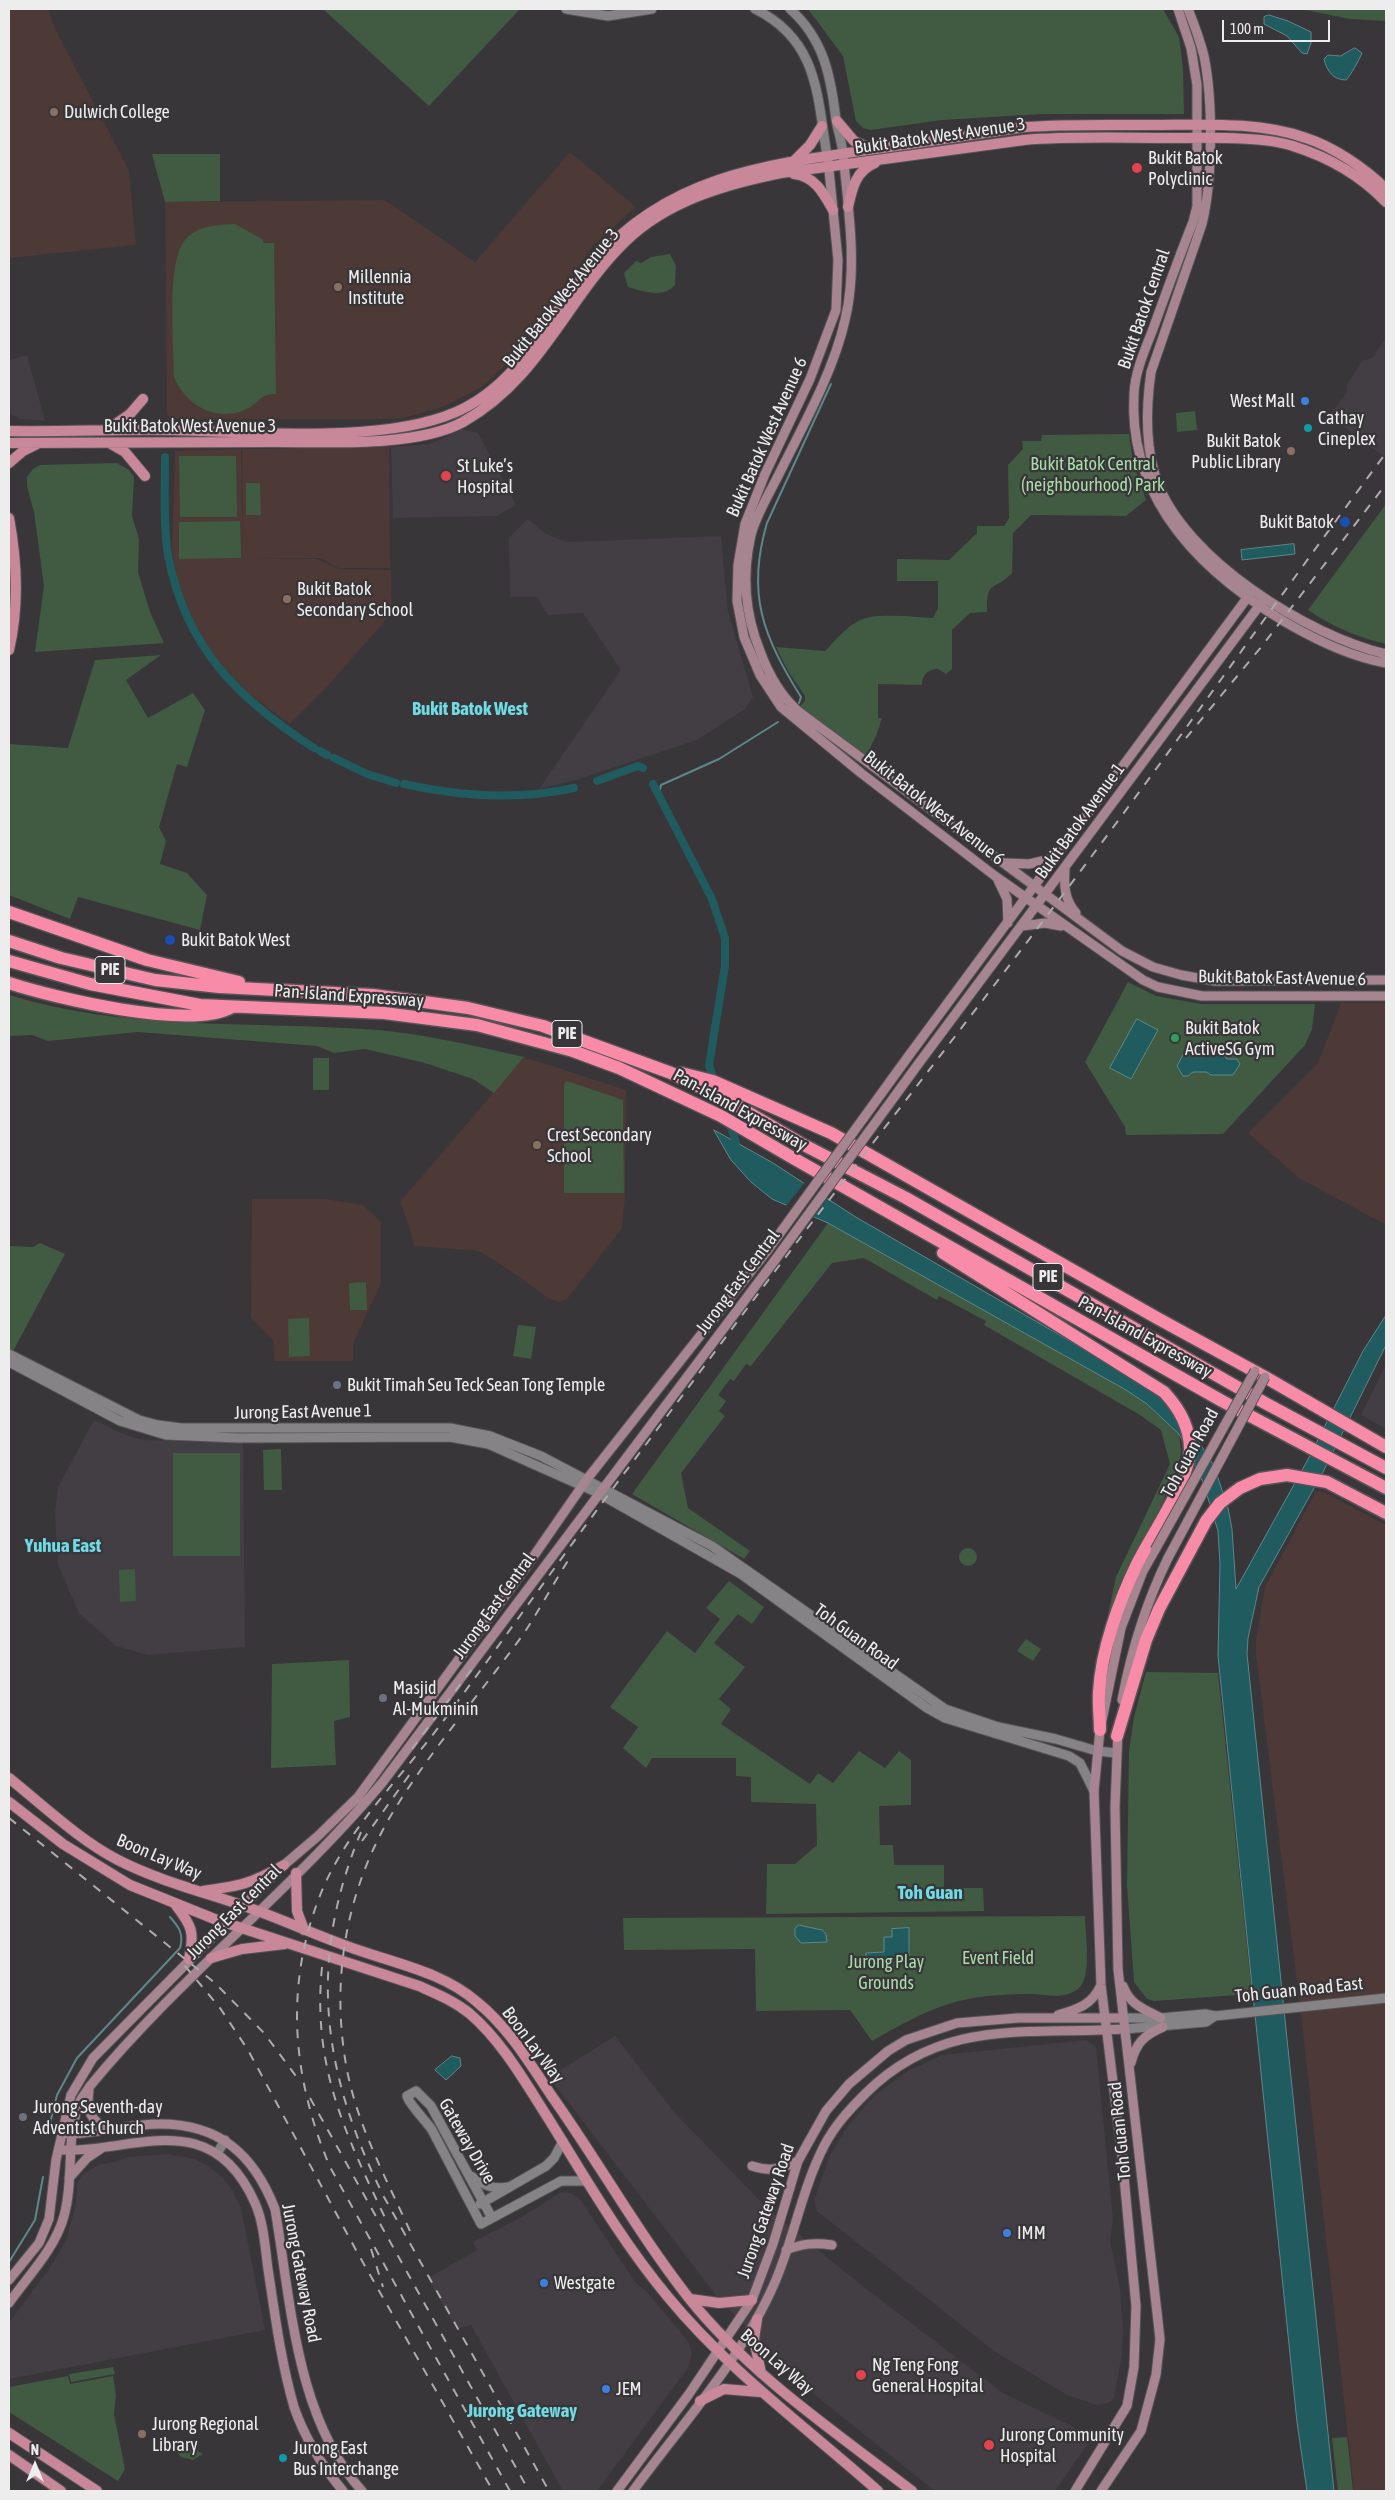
<!DOCTYPE html>
<html>
<head>
<meta charset="utf-8">
<style>
  body { margin:0 }
  #map { position:relative; width:1395px; height:2500px; overflow:hidden; background:#383638; font-family:"Asap Condensed",sans-serif }
  canvas { display:block }
  .frame { position:absolute; inset:0; border:10px solid #eeedee; pointer-events:none }
  .north { position:absolute; left:10px; top:2440px; width:50px; height:50px; -webkit-text-stroke:4px #383638; paint-order:stroke; rotate:0deg; font-size:14px; font-weight:700; line-height:20px; text-align:center; color:#eeedee }
  .north::after { content:''; display:block; margin:auto; width:18px; height:22px; background:#eeedee; clip-path:polygon(50% 0,100% 100%,50% 72%,0 100%) }
  .scale { position:absolute; left:1222px; top:20px; width:108px; height:22px; box-sizing:border-box; border:2px solid #eeedee; border-top:0; padding-left:6px; font-size:15px; line-height:18px; white-space:nowrap; color:#eeedee; -webkit-text-stroke:4px #383638; paint-order:stroke }
</style>
</head>
<body>
<div id="map">
<canvas width="1395" height="2500"></canvas>
<div class="frame"></div>
<div class="north">N</div>
<div class="scale">100 m</div>
</div>
<script>
const ctx = document.querySelector('canvas').getContext('2d');
ctx.lineJoin = 'round';
function fillPath(path, color) {
  ctx.fillStyle = color;
  ctx.fill(path, 'evenodd');
}
function trace(path, color, width, dash) {
  ctx.strokeStyle = color;
  ctx.lineWidth = width;
  ctx.lineCap = dash ? 'butt' : 'round';
  ctx.setLineDash(dash || []);
  ctx.stroke(path);
}
function write(font, color, halo, rows, align = 'center') {
  ctx.font = font + ' "Asap Condensed",sans-serif';
  ctx.lineWidth = 4.5;
  ctx.setLineDash([]);
  ctx.textBaseline = 'middle';
  ctx.strokeStyle = halo;
  ctx.fillStyle = color;
  for (const [text, x, y, turn = 0] of rows) {
    ctx.save();
    ctx.translate(x, y);
    ctx.rotate((+turn || 0) * Math.PI / 180);
    ctx.textAlign = isNaN(turn) ? turn : align;
    if (halo) ctx.strokeText(text, 0, 0);
    ctx.fillText(text, 0, 0);
    ctx.restore();
  }
}
fillPath(new Path2D(`
  M1386,338V458L1329,416L1347,392L1346,386L1362,361L1372,358Z
  M27,355L45,421L20,419L9,413V360Z
  M462,429L478,433L516,505L497,516L393,518L391,447L430,444Z
  M528,519L545,533L566,542L721,536L728,612L753,697L745,709L697,740L579,779L539,789L621,670L583,613L548,615L537,597H510L509,538Z
  M1386,1364V1429L1361,1415Z
  M94,1420L131,1437L145,1440L243,1443L245,1647L148,1655L116,1646L79,1613L58,1565L55,1514L58,1487Z
  M615,2036L675,2113L767,2208L856,2281L1003,2393L1082,2431L1088,2438L1087,2445L1055,2491H935L800,2383L718,2298L549,2077Z
  M1086,2040L1096,2047L1113,2219L1110,2241L1120,2288L1123,2330L1122,2354L1114,2398L1108,2403L1096,2405L1067,2395L994,2351L817,2211L814,2200L829,2157L847,2127L875,2095L908,2071L942,2055Z
  M168,2154L195,2159L208,2166L221,2176L231,2188L241,2208L265,2330L9,2379V2323L51,2266L66,2241L75,2208L78,2182L82,2175L100,2164L115,2162L127,2157Z
  M561,2192L571,2193L580,2199L635,2282L646,2291L688,2341L692,2353L688,2368L597,2491H563L471,2325L456,2329L428,2278L477,2250L473,2242L522,2217Z`), '#433d44');
fillPath(new Path2D(`
  M1341,1003H1386V1225L1299,1178L1248,1133L1318,1063Z
  M1316,1491L1325,1493L1386,1525V2491H1354L1301,2014L1256,1654V1640L1265,1587Z`), '#4d3937');
fillPath(new Path2D(`
  M9,9H48L53,24L129,171L136,245L9,258Z
  M570,152L636,207L593,246L512,359L482,387L443,407L403,418L386,419H176L170,418L167,414L165,202L385,200L475,262Z
  M389,447L390,568H338L321,558L252,559H317L338,569L391,570L392,613L325,689L290,724L242,689L212,656L190,617L178,584L172,550L175,451L241,449L243,559L242,449Z
  M524,1057L626,1090L625,1197L622,1228L568,1298L560,1302L548,1298L502,1265L478,1251L414,1246L408,1223L400,1202Z
  M1386,1140V1193L1371,1185L1386,1158Z
  M252,1199H325L363,1205L381,1222V1283L353,1344V1361H274L273,1340L251,1318Z`), '#4d3935');
fillPath(new Path2D(`
  M323,9H520L429,106Z
  M808,9H1163L1179,37L1183,68L1184,114H1042L942,120L871,130L863,128L856,121L843,56Z
  M1301,9H1386V21L1350,19Z
  M152,154H220V201L165,202Z
  M235,224L262,239L264,243H274L276,394C259,394 261,402 247,409C217,423 186,406 174,377C174,346 166,262 185,240C198,225 217,225 235,224Z
  M670,254L676,266L675,285C663,299 643,291 628,287L624,273L636,261L641,263L651,257Z
  M1195,411L1197,430L1177,432L1176,413Z
  M1129,434L1133,462L1146,500L1126,516L1031,515L1013,533L1012,573C994,592 986,579 987,612L970,613L952,630V669L946,674L938,669C928,669 922,675 922,685L878,684V718H882L876,736L866,756L800,706L805,701V696L788,671L776,647L825,651C835,641 845,628 858,621C874,612 913,617 933,618L938,608V581H897V559L949,560L977,533V526H1004L1009,518L1008,465L1023,449L1022,441H1041L1042,435Z
  M179,456H236L237,517H180Z
  M117,463L129,470L134,477L132,516L139,539L138,572L150,612L164,643L35,652L44,586L34,512L27,486V477L33,469L40,465Z
  M246,483H260L261,515H246Z
  M1386,504V644C1355,636 1335,628 1308,610Z
  M240,521L241,558L179,559V522Z
  M161,655L126,680L148,718L193,693L205,710L187,767L177,764L159,827L166,841L160,864L187,873L207,895L200,930L78,897L70,919L9,895V744L68,748L95,660Z
  M1128,982L1156,996L1201,1004H1315L1312,1029L1305,1045L1223,1134L1126,1135L1125,1127L1085,1062Z
  M9,995C127,1031 242,1021 363,1029C418,1032 471,1045 524,1057L494,1093L473,1079L425,1063L365,1049L334,1053L317,1046L138,1032L48,1041L32,1035L9,1036Z
  M313,1058H329V1090H313Z
  M567,1081L623,1100L624,1193H564V1084Z
  M828,1223L1126,1390L1147,1404L1179,1434L1181,1451L1179,1466L1120,1595L1104,1633L1116,1577L1170,1464L1161,1430L1140,1415L984,1325L986,1321L939,1296L937,1300L864,1258L832,1263L751,1366L746,1364L734,1381L730,1379L718,1395L726,1401L719,1411L725,1416L681,1473L688,1508L750,1551L744,1559L632,1494Z
  M40,1243L65,1254L11,1355L9,1354V1246L33,1247Z
  M366,1282L367,1310H350L349,1283Z
  M309,1318L310,1356L289,1357L288,1319Z
  M518,1325L536,1327L531,1359L513,1356Z
  M281,1449L282,1490H264L263,1450Z
  M173,1453H240V1556H173Z
  M959 1557a9 9 0 1 1 18 0a9 9 0 1 1-18 0Z
  M135,1569L136,1601L120,1602L119,1570Z
  M729,1581L764,1607L752,1624L738,1614L714,1643L745,1667L719,1699L731,1709L721,1724L810,1784L818,1773L833,1783L859,1751L885,1768L899,1751L911,1760V1805L879,1806L880,1845H893L894,1865H944V1888H983L984,1911L766,1914L767,1864H795L817,1845L816,1804L751,1802V1777L736,1776V1758H652L646,1768L623,1748L638,1727L610,1707L667,1631L695,1653L720,1619L706,1608Z
  M1026,1639L1041,1649L1033,1661L1017,1651Z
  M349,1660L350,1717L334,1721L336,1765L271,1768L272,1664Z
  M1146,1672L1218,1673L1252,1994L1154,2001L1147,1999L1134,1982L1127,1885L1129,1751L1134,1717Z
  M1085,1916C1085,1934 1092,1974 1080,1987C1066,2001 1047,1994 1030,1994C1012,1994 991,1995 973,1998C934,2005 906,2022 872,2041L850,2010L756,2011L755,1949L624,1950L623,1918Z
  M113,2367L115,2374L71,2382L69,2374Z
  M68,2376L70,2384L113,2376L116,2395L114,2414L125,2469L118,2481L9,2412V2387Z
  M1347,2437L1353,2491H1338L1332,2438Z
  M179,2439L203,2454L193,2460L181,2457L176,2451Z`), '#415a42');
const water = new Path2D(`
  M1269,15L1288,21L1311,32V43L1307,54L1302,53L1287,36L1264,24V17Z
  M1355,48L1362,53C1359,60 1351,75 1346,80C1333,80 1327,71 1324,59L1328,55L1340,56Z
  M1294,544L1295,554L1242,560L1241,550Z
  M1137,1019L1158,1030L1131,1079L1110,1068Z
  M1220,1050L1227,1059H1237L1240,1064L1233,1075H1211L1206,1072H1193L1188,1076H1183L1177,1066L1184,1053Z
  M714,1130L773,1163L854,1216L1151,1388L1191,1429L1214,1466L1228,1508L1232,1529L1236,1589L1306,1463L1363,1351L1386,1315V1345L1323,1472L1259,1587L1248,1638L1247,1654L1334,2491H1307L1297,2422L1218,1656L1220,1564L1218,1531L1203,1482L1179,1434L1147,1404L1126,1390L828,1223L772,1199L751,1182L731,1160Z
  M799,1925L822,1930L826,1934L827,1942L801,1943L795,1936V1929Z
  M909,1928V1962H866V1953L884,1952V1937H892V1929Z
  M452,2056L460,2058L461,2066L446,2080L435,2070Z`);
fillPath(water, '#205b60');
trace(water, '#5e878b', 1);
fillPath(new Path2D(`
  M806,1181L829,1196L812,1219L785,1207Z`), '#383638');
trace(new Path2D(`
  M799,703L801,697C763,636 746,594 767,523L831,384
  M659,794L661,785L719,759L778,722
  M50,2123L57,2095L77,2058L180,1948C184,1934 179,1927 170,1917
  M9,2262L35,2220L43,2177`), '#5e878b', 2);
trace(new Path2D(`
  M165,457C165,489 163,523 168,555C185,647 238,699 314,748
  M320,751L327,755
  M334,758L367,774L396,783
  M597,781L638,766L643,768
  M404,784C458,796 519,800 574,788
  M653,784L712,899L725,938V966L709,1065L715,1083
  M720,1096L736,1142`), '#205b60', 8);
const tertiary = new Path2D(`
  M566,9L608,16L652,9
  M755,9C818,40 817,94 827,156
  M790,9C824,39 831,77 836,120C838,131 842,142 843,154
  M9,1354L139,1420L158,1425L181,1428H450L490,1436L541,1456L712,1546L945,1709L998,1727L1056,1739L1097,1751L1116,1753
  M9,1362L120,1421L166,1435L237,1438L450,1437L488,1444L598,1493L741,1574L927,1708L945,1718L1069,1756L1080,1763L1094,1791
  M1124,2018H1161L1205,2014L1215,2016L1386,1998
  M1125,2029L1206,2022L1215,2016
  M217,2154L225,2140
  M471,2176C483,2185 493,2190 509,2187
  M480,2204L546,2166L554,2158L563,2141
  M492,2218L431,2106L416,2091L407,2096C408,2103 427,2122 432,2130L481,2224L561,2181H587`);
const secondary = new Path2D(`
  M1178,9L1191,48L1197,85V206L1193,222C1179,257 1166,293 1153,329C1145,350 1135,371 1134,394C1128,499 1201,572 1285,622C1316,640 1350,657 1386,663
  M1188,9C1194,24 1200,40 1204,56C1213,100 1213,180 1202,224L1151,372C1146,407 1145,447 1157,481C1185,559 1308,636 1386,654
  M843,154C848,206 858,268 845,320C834,370 804,424 781,470C771,491 757,512 751,535C742,574 745,614 760,651C768,673 780,695 798,711L1122,951L1153,967L1181,975L1215,981L1386,980
  M828,160L838,260L836,310L810,379L765,474L745,524L738,565L737,601L744,637L760,675L781,707L861,773L995,876L1143,980L1158,987L1202,996H1386
  M1006,863L1029,864L1055,858
  M1065,869C1064,885 1064,899 1076,913
  M998,880L1007,899L1008,923
  M1022,926L1045,923L1061,926
  M910,1054L1250,594
  M919,1063L1262,602
  M1122,1700C1131,1652 1146,1603 1168,1558
  M1123,1986C1130,2005 1144,2009 1161,2018
  M1058,2015C1078,2009 1092,2005 1101,1985
  M1131,2063C1136,2043 1144,2035 1163,2027
  M89,2090C86,2111 90,2121 110,2130
  M68,2134C99,2133 130,2124 160,2124C220,2124 254,2155 275,2209C291,2302 296,2418 362,2491
  M63,2150C107,2152 152,2133 195,2144C224,2152 243,2176 255,2203C264,2223 265,2248 268,2269C275,2315 281,2362 294,2407C304,2436 323,2467 343,2491
  M752,2166C770,2172 782,2169 798,2161
  M69,2178L87,2158L102,2148
  M786,2250C802,2244 814,2242 832,2245
  M9,2280L39,2243L49,2219L56,2160L71,2095L93,2058L284,1865L318,1836L358,1797L524,1570L587,1479L767,1251
  M9,2303C28,2276 55,2249 64,2216C74,2180 66,2142 78,2106C80,2099 86,2093 90,2086C179,1978 292,1890 382,1783L775,1260
  M617,2491L689,2394L752,2300L773,2244L798,2161L826,2111L849,2084L888,2051L906,2040L957,2023L1018,2018H1124
  M633,2491C682,2424 742,2359 775,2282C794,2238 802,2189 824,2146C835,2125 849,2110 866,2093C943,2017 1027,2035 1125,2029
  M1075,2491L1127,2406L1134,2367L1136,2306L1122,2155L1101,1985L1094,1791L1100,1730L1121,1628L1143,1571L1155,1550
  M1101,2491L1141,2431L1156,2375L1160,2339L1118,1969L1115,1807L1118,1730`);
const primary = new Path2D(`
  M837,121L854,141L872,149
  M794,161L810,145L822,126
  M794,174C815,176 824,194 833,210
  M848,207C852,189 856,170 875,163
  M107,430L130,414L143,399
  M9,431C63,432 117,429 172,430C253,432 383,444 456,412C523,383 550,312 595,261C669,175 770,164 875,149C925,142 975,134 1025,127C1067,124 1109,125 1151,125C1201,125 1258,121 1306,138C1334,147 1366,169 1386,189
  M9,443C98,442 187,443 276,442C329,442 417,447 463,422C541,378 566,299 626,241C667,201 726,184 781,173L1024,140C1073,136 1123,138 1172,138C1206,138 1262,136 1293,146C1328,157 1361,176 1386,202
  M111,444L125,452L145,476
  M9,463L23,451L37,444
  M9,518C17,561 19,607 9,650
  M9,1778C44,1806 78,1839 118,1860C159,1881 204,1892 247,1907C284,1920 320,1937 358,1950C398,1964 444,1973 477,2002C508,2027 529,2062 551,2095C598,2161 638,2233 688,2297C750,2375 834,2431 912,2491
  M9,1802L63,1844L130,1885L217,1920L419,1986C437,1994 454,2001 469,2013C502,2041 525,2082 548,2118C586,2179 622,2242 668,2297C729,2371 806,2427 878,2491
  M296,1873L297,1911L304,1930
  M203,1891C239,1886 251,1884 284,1865
  M175,1904C192,1926 195,1932 189,1959
  M211,1958L242,1949L285,1944
  M690,2299L719,2303L752,2300
  M757,2319L754,2339L761,2373
  M700,2401L724,2389L760,2392
  M9,2433L97,2491
  M9,2455L61,2491`);
const motorway = new Path2D(`
  M9,912L147,960L239,982
  M9,941L61,958L155,980L219,987L373,995L468,1008L543,1026L671,1073L729,1101L802,1144L906,1198L1265,1403L1386,1468
  M9,961L90,984L200,1005L384,1013L477,1025L573,1051L619,1068L721,1116L793,1158L1222,1401L1386,1488
  M9,983C55,998 191,1031 232,1007
  M681,1073L713,1081L831,1133L1157,1318L1265,1377L1386,1447
  M943,1253L1164,1392C1179,1408 1190,1427 1190,1450C1188,1483 1152,1534 1137,1564C1119,1601 1101,1651 1099,1692C1098,1705 1100,1718 1100,1730
  M1117,1736L1146,1640L1159,1609L1206,1521L1220,1503L1240,1488L1260,1479L1287,1475L1327,1482L1386,1513`);
trace(tertiary, '#555356', 11);
trace(secondary, '#555356', 11);
trace(primary, '#555356', 12);
trace(motorway, '#555356', 15);
trace(tertiary, '#858385', 9);
trace(secondary, '#a78590', 9);
trace(primary, '#c9889a', 10);
trace(motorway, '#f78ba8', 12);
trace(new Path2D(`
  M1186,738L1262,646L1386,484
  M412,1749L472,1669
  M9,1818L215,1983L264,2033L301,2083
  M361,1832C307,1962 322,2073 384,2197L549,2491
  M362,1841L410,1774
  M185,1966L220,2008L248,2050L357,2252L493,2491
  M322,1967C312,2068 346,2135 388,2224
  M310,2098L529,2491
  M410,2231C386,2178 358,2127 347,2070C330,1980 346,1890 393,1812C430,1751 480,1694 522,1636C539,1611 553,1584 569,1559
  M371,2249L383,2287
  M510,2491L330,2167C292,2077 284,1985 321,1893C347,1829 400,1779 441,1724C505,1638 567,1549 632,1463C692,1383 752,1301 813,1221C908,1097 1004,974 1097,849C1195,718 1288,584 1386,453`), '#adabad', 2, [9, 9]);
const secondaryBridge = new Path2D(`
  M767,1251L910,1054
  M775,1260L919,1063
  M1155,1550L1255,1371
  M1168,1558L1265,1377`);
trace(secondaryBridge, '#555356', 11, []);
trace(secondaryBridge, '#a78590', 9);
for (const [x, y, r, color] of [
  [54,112,5,"#8d6e63"],
  [1137,168,6,"#e0444e"],
  [338,287,5,"#8d6e63"],
  [1305,401,5,"#3f7fe0"],
  [1308,428,5,"#0f9aa8"],
  [1291,451,5,"#8d6e63"],
  [446,476,6,"#e0444e"],
  [1345,522,6,"#1a4fb4"],
  [287,599,5,"#8d6e63"],
  [170,940,6,"#1a4fb4"],
  [1175,1038,5,"#2e9e5b"],
  [537,1145,5,"#8d6e63"],
  [337,1385,5,"#6b7280"],
  [383,1698,5,"#6b7280"],
  [23,2117,5,"#6b7280"],
  [1007,2233,5,"#3f7fe0"],
  [544,2283,5,"#3f7fe0"],
  [861,2375,6,"#e0444e"],
  [606,2389,5,"#3f7fe0"],
  [142,2434,5,"#8d6e63"],
  [989,2445,6,"#e0444e"],
  [283,2458,5,"#0f9aa8"]
]) {
  const dot = new Path2D();
  dot.arc(x, y, r, 0, 2 * Math.PI);
  ctx.fillStyle = color;
  ctx.fill(dot);
  trace(dot, '#383638', 2);
}
for (const [x, y, w] of [
  [110,970,30],
  [567,1034,30],
  [1048,1277,30]
]) {
  const box = new Path2D();
  box.roundRect(x - w / 2, y - 13.5, w, 27, 4);
  ctx.fillStyle = '#383638';
  ctx.fill(box);
  trace(box, '#eeedee', 1);
}
write('bold 16px', '#eeedee', null, [
  ["PIE",110,970],
  ["PIE",567,1034],
  ["PIE",1048,1277]
]);
write('18px', '#eeedee', '#383638', [
  ["Dulwich College",64,112],
  ["Bukit Batok",1148,158],
  ["Polyclinic",1148,179],
  ["Millennia",348,277],
  ["Institute",348,298],
  ["West Mall",1295,401,"right"],
  ["Cathay",1318,418],
  ["Cineplex",1318,439],
  ["Bukit Batok",1281,441,"right"],
  ["Public Library",1281,462,"right"],
  ["St Luke’s",457,466],
  ["Hospital",457,487],
  ["Bukit Batok",1334,522,"right"],
  ["Bukit Batok",297,589],
  ["Secondary School",297,610],
  ["Bukit Batok West",181,940],
  ["Bukit Batok",1185,1028],
  ["ActiveSG Gym",1185,1049],
  ["Crest Secondary",547,1135],
  ["School",547,1156],
  ["Bukit Timah Seu Teck Sean Tong Temple",347,1385],
  ["Masjid",393,1688],
  ["Al-Mukminin",393,1709],
  ["Jurong Seventh-day",33,2107],
  ["Adventist Church",33,2128],
  ["IMM",1017,2233],
  ["Westgate",554,2283],
  ["Ng Teng Fong",872,2365],
  ["General Hospital",872,2386],
  ["JEM",616,2389],
  ["Jurong Regional",152,2424],
  ["Library",152,2445],
  ["Jurong Community",1000,2435],
  ["Hospital",1000,2456],
  ["Jurong East",293,2448],
  ["Bus Interchange",293,2469]
], 'left');
write('18px', '#eeedee', '#383638', [
  ["Bukit Batok West Avenue 3",940,136,-8],
  ["Bukit Batok West Avenue 3",561,298,-51],
  ["Bukit Batok Central",1144,309,-71],
  ["Bukit Batok West Avenue 3",190,426],
  ["Bukit Batok West Avenue 6",767,437,-66],
  ["Bukit Batok West Avenue 6",934,808,38],
  ["Bukit Batok Avenue 1",1080,821,-54],
  ["Bukit Batok East Avenue 6",1282,978,1],
  ["Pan-Island Expressway",349,996,4],
  ["Pan-Island Expressway",740,1110,29],
  ["Jurong East Central",738,1282,-53],
  ["Pan-Island Expressway",1145,1337,29],
  ["Jurong East Avenue 1",303,1412,-1],
  ["Toh Guan Road",1190,1453,-61],
  ["Jurong East Central",494,1606,-54],
  ["Toh Guan Road",856,1637,36],
  ["Boon Lay Way",159,1857,23],
  ["Jurong East Central",234,1912,-45],
  ["Toh Guan Road East",1299,1990,-6],
  ["Boon Lay Way",533,2045,53],
  ["Toh Guan Road",1120,2131,-96],
  ["Gateway Drive",467,2141,60],
  ["Jurong Gateway Road",766,2211,-71],
  ["Jurong Gateway Road",301,2273,79],
  ["Boon Lay Way",777,2362,41]
]);
write('18px', '#a8dda9', '#383638', [
  ["Bukit Batok Central",1093,464],
  ["(neighbourhood) Park",1093,485],
  ["Event Field",998,1958],
  ["Jurong Play",886,1962],
  ["Grounds",886,1983]
]);
write('bold 19px', '#6fdbe5', '#383638', [
  ["Bukit Batok West",470,709],
  ["Yuhua East",63,1546],
  ["Toh Guan",930,1893],
  ["Jurong Gateway",522,2411]
]);
</script>
</body>
</html>
